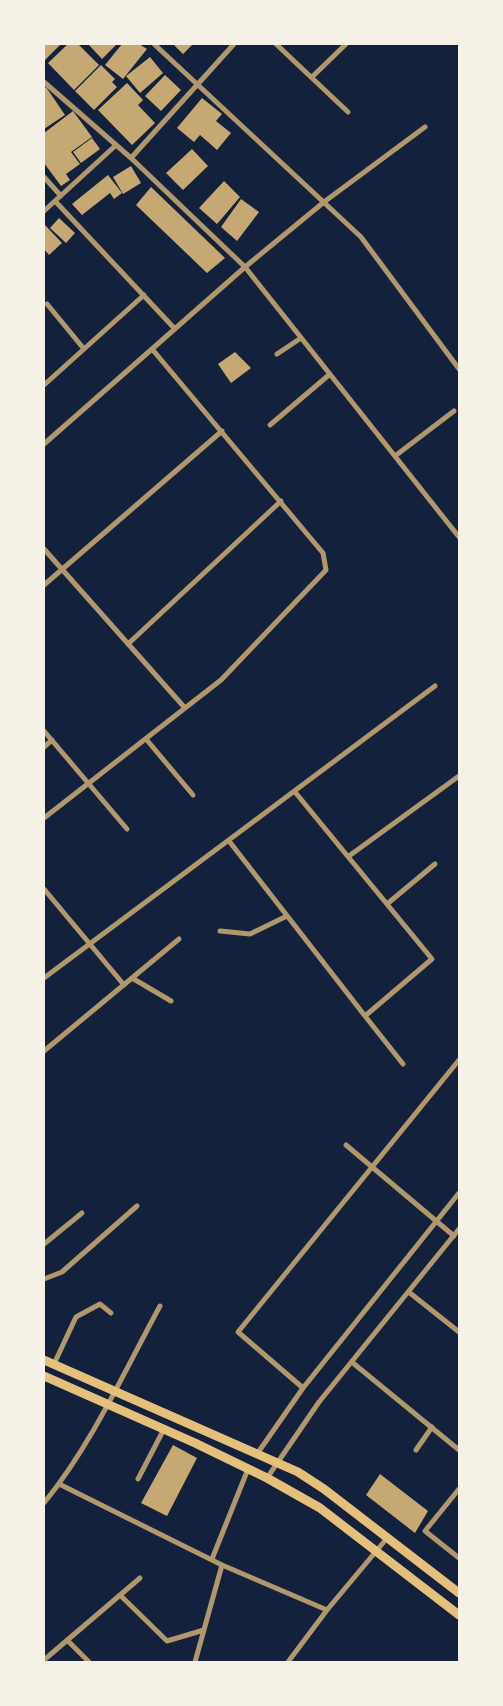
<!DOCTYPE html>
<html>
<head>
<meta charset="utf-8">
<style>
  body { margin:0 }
  #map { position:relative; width:503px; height:1706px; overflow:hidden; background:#14213d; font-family:Karla,sans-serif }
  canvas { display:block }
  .frame { position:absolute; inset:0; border:45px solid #f6f1e7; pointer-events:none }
</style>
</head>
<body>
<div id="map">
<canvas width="503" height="1706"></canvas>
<div class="frame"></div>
</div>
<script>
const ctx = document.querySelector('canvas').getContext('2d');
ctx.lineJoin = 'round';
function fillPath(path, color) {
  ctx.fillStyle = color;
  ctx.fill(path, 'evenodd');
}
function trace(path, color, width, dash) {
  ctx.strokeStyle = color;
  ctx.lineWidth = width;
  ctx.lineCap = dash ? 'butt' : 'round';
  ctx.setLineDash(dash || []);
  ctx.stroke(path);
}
fillPath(new Path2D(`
  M44,44H61L44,61Z
  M68,44H78L99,65L74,90L48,63Z
  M88,44H117L102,59Z
  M122,44H139L147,49L123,79L105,65Z
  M173,44H193L183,54Z
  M150,57L163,73L140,93L126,76Z
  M101,65L115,79L112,82L117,87L94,110L75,91Z
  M165,75L181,90L161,111L145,96Z
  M127,83L143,100L138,105L155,123L132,145L98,110Z
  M46,87L65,115L44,129V89Z
  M202,98L222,114L216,121L231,133L217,150L200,135L194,142L177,128Z
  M73,111L92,137L71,152L80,164L66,174L70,180L61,186L44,163V133Z
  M92,138L100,149L81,163L73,152Z
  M192,149L208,166L183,190L166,173Z
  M131,166L141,183L123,194L113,177Z
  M108,175L122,193L114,199L110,193L82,215L72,204Z
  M224,181L240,197L217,224L199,208Z
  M151,187L225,258L207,273L136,205Z
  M241,199L259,212L237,241L221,227Z
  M59,218L75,233L66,243L50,228Z
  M45,225L62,243L49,255L44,249Z
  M235,352L251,368L231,383L218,364Z
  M173,1445L197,1458L167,1516L141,1503Z
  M380,1474L428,1511L415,1533L366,1495Z`), '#c6a872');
trace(new Path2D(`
  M154,44L361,237L459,369
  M276,44L348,112
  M312,77L346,44
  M44,82L131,158L245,267L459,537
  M131,158L234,44
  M44,177L61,196
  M55,201L175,329
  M44,211L115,146
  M47,304L84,349
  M152,349L245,267L324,202L425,127
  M277,354L301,338
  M44,385L144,295
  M270,425L330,374
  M44,444L152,349L323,553L326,570L221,680L44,818
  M395,456L454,411
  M44,549L185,708
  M44,585L222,431
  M128,644L281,501
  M44,731L127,829
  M146,739L193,795
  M44,747L52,740
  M295,792L432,959L365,1016L403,1064
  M229,841L365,1016
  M349,856L459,776
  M44,889L124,985
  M387,904L435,864
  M220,931L250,934L287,916
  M44,978L435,686
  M132,978L171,1001
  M44,1051L179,939
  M346,1145L454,1236
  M44,1244L82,1213
  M44,1279L62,1272L137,1206
  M410,1293L459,1332
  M353,1363L459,1450
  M54,1364L76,1317L100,1304L111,1313
  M303,1388L238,1332L459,1060
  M416,1450L432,1427
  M257,1454L303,1388L459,1193
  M267,1478L319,1402L459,1229
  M138,1479L164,1429
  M59,1484L222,1565L195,1662
  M459,1489L425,1531L459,1558
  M44,1503C92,1444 124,1372 160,1306
  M212,1559L248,1469
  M222,1565L327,1610
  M120,1595L167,1641L204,1630
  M67,1640L89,1662
  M44,1660L140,1578
  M288,1662L327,1610L388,1537`), '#b1986c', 5);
trace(new Path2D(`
  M44,1360L298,1472L324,1489L459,1593
  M44,1376L195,1443L267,1478L320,1508L459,1615`), '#e5c07b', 9);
</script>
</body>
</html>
